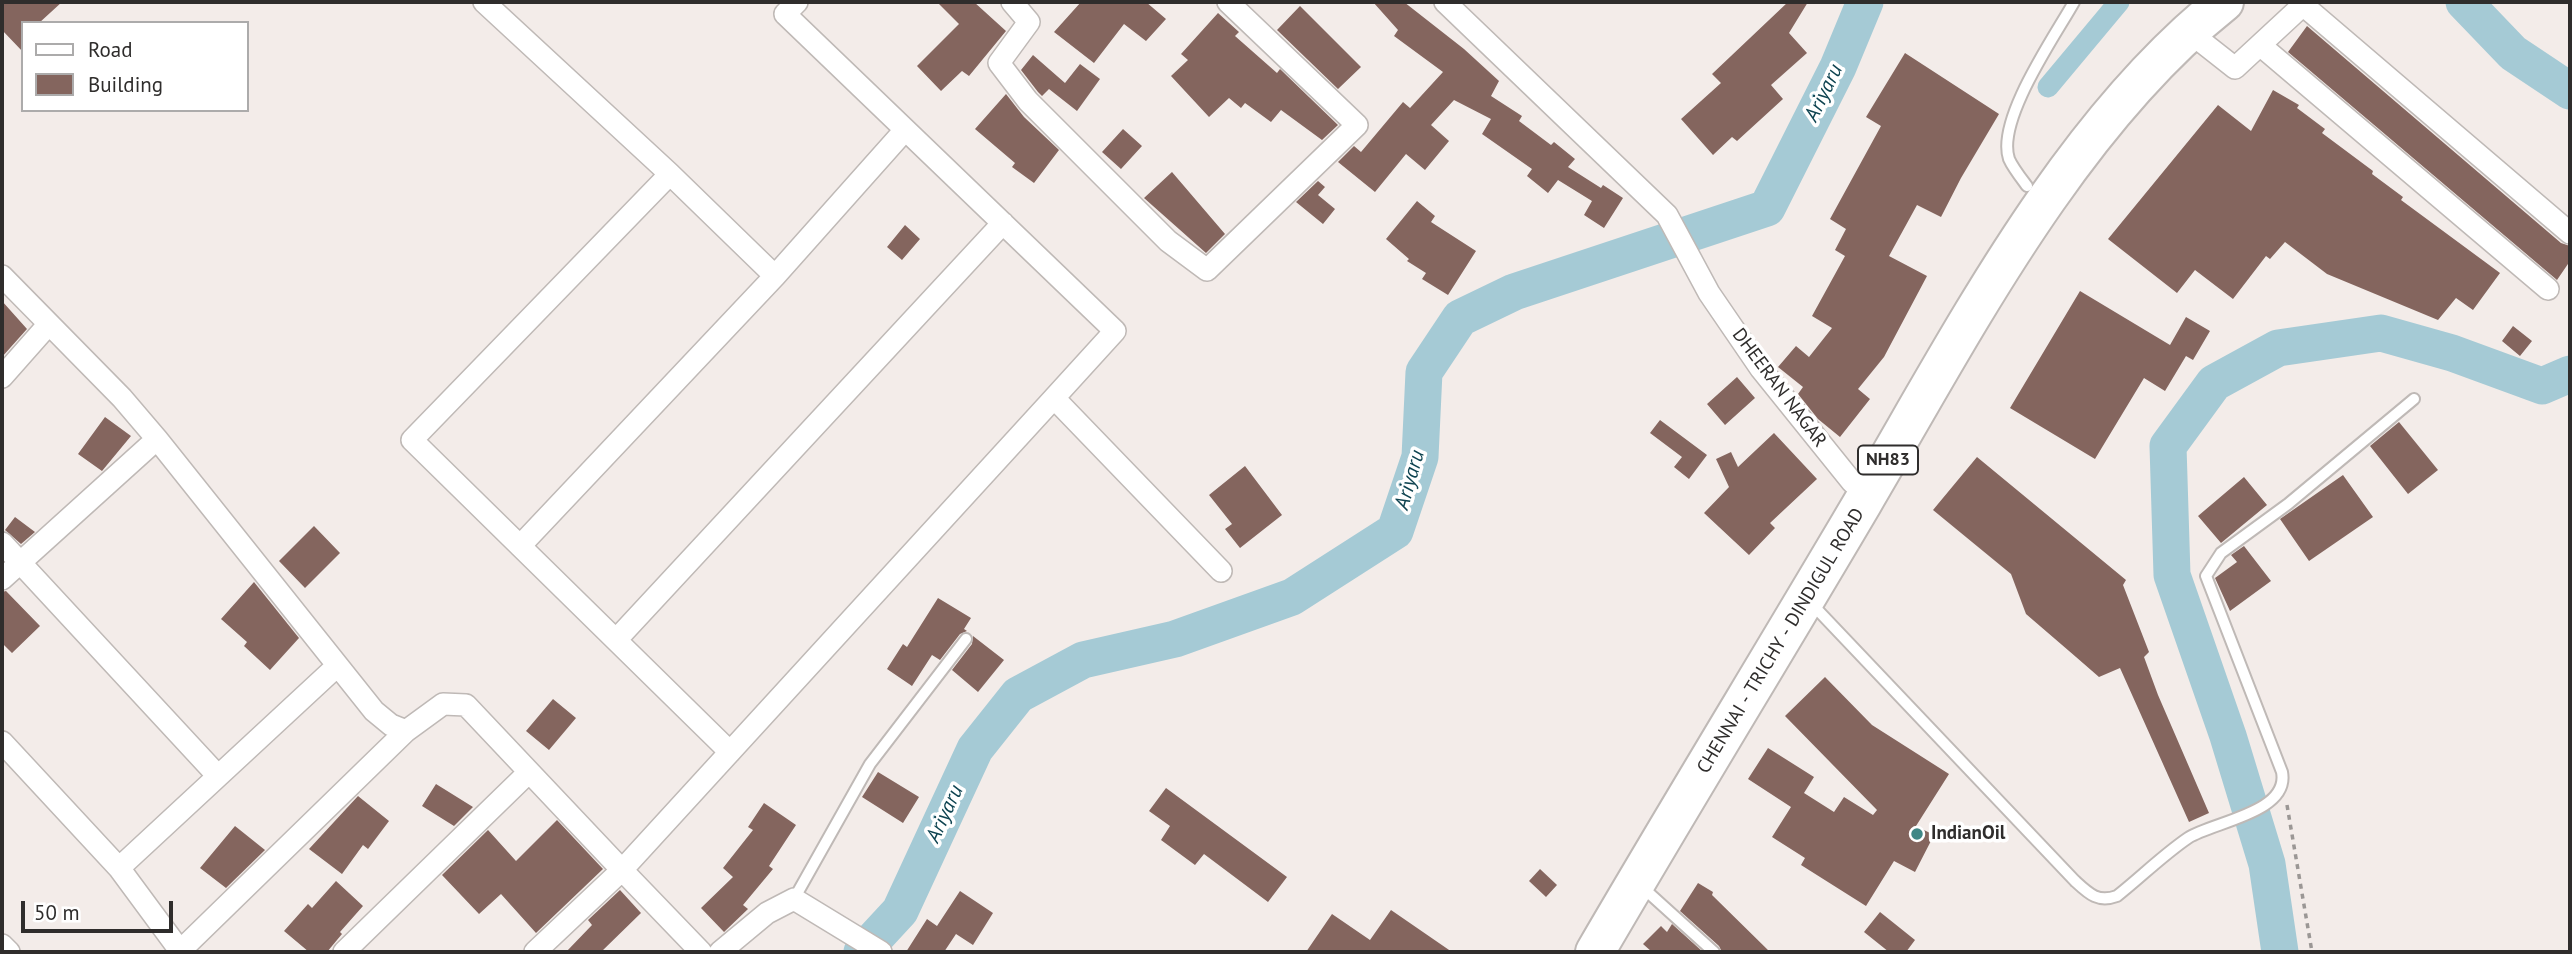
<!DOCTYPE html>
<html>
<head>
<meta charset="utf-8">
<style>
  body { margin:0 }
  #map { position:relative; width:2572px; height:954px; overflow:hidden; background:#f3ece9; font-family:"PT Sans",sans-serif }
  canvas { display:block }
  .frame { position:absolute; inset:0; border:4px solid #2f2d2c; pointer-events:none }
  .legend { position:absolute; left:21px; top:21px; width:228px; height:91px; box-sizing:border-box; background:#fff; border:2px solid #acabab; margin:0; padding:9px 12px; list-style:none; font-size:21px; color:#2f2d2c }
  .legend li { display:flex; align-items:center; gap:14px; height:35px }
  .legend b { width:35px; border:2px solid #acabab }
  .scale { position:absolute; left:21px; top:901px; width:152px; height:32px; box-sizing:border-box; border:4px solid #2f2d2c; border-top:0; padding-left:9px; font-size:21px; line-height:24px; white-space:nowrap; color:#2f2d2c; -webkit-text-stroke:5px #fff; paint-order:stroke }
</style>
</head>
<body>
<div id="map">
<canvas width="2572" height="954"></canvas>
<div class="frame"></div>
<ul class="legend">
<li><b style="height:9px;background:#fff"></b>Road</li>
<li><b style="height:19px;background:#84655e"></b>Building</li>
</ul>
<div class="scale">50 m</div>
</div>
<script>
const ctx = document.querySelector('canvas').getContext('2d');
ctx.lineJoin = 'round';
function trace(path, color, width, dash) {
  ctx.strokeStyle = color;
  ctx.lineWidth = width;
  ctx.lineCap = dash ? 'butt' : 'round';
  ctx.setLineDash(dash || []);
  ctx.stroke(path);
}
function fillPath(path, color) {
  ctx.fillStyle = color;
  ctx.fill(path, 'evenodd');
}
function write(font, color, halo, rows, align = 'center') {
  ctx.font = font + ' "PT Sans",sans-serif';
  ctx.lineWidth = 7;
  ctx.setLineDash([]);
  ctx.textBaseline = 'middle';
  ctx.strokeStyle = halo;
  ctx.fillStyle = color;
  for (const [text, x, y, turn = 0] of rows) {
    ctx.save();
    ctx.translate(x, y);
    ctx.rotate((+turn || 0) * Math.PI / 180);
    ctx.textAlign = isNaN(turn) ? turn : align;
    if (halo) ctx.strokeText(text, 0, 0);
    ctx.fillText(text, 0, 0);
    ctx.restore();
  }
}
trace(new Path2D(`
  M2048,87L2119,2`), '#a5cad5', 21);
trace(new Path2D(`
  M2464,2L2513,53L2570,91
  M862,952L900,911L975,749L1018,695L1083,660L1175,639L1292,597L1395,531L1420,457L1424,372L1460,318L1514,292L1767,208L1838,67L1865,2
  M2280,952L2267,864L2228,736L2172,575L2168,446L2214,383L2278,348L2381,333L2452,353L2542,386L2570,374`), '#a5cad5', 37);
fillPath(new Path2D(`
  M2,2H62L39,23H23V52L2,30Z
  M937,2H974L1006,31L969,76L962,71L941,91L917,66L959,24Z
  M1081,2H1146L1166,19L1146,41L1124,24L1094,63L1054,32Z
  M1373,2H1404L1464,49L1499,81L1491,96L1522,116L1519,121L1551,145L1554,142L1575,159L1568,167L1601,188L1603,185L1623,198L1604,228L1584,215L1592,201L1558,180L1548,193L1527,176L1532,169L1482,134L1491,119L1454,100L1431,125L1449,141L1425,170L1406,154L1375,192L1338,162L1354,146L1361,152L1403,102L1410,108L1443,72L1394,36L1398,30Z
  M1788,2H1808L1789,33L1807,53L1771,85L1783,99L1737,141L1732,137L1713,155L1681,119L1721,83L1712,74Z
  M1300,6L1361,67L1338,89L1277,30Z
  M1218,13L1239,32L1235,36L1277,73L1280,69L1338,125L1322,140L1281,110L1271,122L1245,103L1241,108L1229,98L1209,117L1171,76L1188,60L1181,54Z
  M2307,26L2561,243L2570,246V261L2557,280L2288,52Z
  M1905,53L1999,114L1961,178L1941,217L1917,205L1889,256L1927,276L1884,357L1858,389L1870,399L1840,437L1818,419L1798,394L1803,387L1778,367L1796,346L1809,357L1832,328L1812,316L1845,256L1835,250L1846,229L1830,219L1881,126L1866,117Z
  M1033,55L1065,83L1080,64L1100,79L1077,111L1049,89L1042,96L1038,92L1021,70Z
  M2273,90L2299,105L2297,108L2325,129L2322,133L2373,171L2372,174L2403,197L2401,200L2500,273L2473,310L2456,298L2438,320L2327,274L2285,242L2270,259L2266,256L2233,299L2195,270L2177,293L2108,239L2218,105L2251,131Z
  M1006,94L1024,117L1059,150L1034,183L1012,167L1015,163L975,129Z
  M1123,129L1142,146L1121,169L1102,152Z
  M1172,172L1225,234L1206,253L1144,198Z
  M1318,181L1325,187L1318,195L1335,209L1323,224L1296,202Z
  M1417,201L1435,216L1431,222L1476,251L1448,295L1422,279L1426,273L1407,261L1409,259L1386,239Z
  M905,225L920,239L902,260L887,247Z
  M2080,291L2170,345L2186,317L2210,331L2193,360L2186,356L2165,391L2144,378L2095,459L2010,408Z
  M2,301L27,329L2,357Z
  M2513,326L2532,341L2520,356L2502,341Z
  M1737,377L1755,398L1725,425L1707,404Z
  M105,417L131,436L102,471L78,454Z
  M1660,420L1707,455L1689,479L1674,467L1682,457L1650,433Z
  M2399,422L2438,470L2408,494L2370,446Z
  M1774,433L1817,479L1770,523L1775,528L1749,555L1704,513L1729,487L1716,459L1731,452L1738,467Z
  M1977,457L2126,580L2123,585L2149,652L2144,657L2158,695L2209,813L2189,822L2120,668L2099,677L2076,657L2026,614L2011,574L1933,510Z
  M1245,466L1282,515L1240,548L1225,529L1232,524L1209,495Z
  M2343,475L2373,517L2309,561L2280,519Z
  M2244,477L2267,505L2221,543L2198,516Z
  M15,517L35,532L21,544L5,530Z
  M314,526L340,553L305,588L279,561Z
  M2244,546L2271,581L2230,611L2215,578L2237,562L2231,555Z
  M254,582L299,638L270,670L244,646L247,642L221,619Z
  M6,591L40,626L12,653L2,643V592Z
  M938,598L971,618L964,629L967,631L960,634L940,660L932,655L912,686L887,669L903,644L907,647Z
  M973,636L1004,660L978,692L952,670L972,644Z
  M1825,677L1872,725L1949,774L1916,826L1934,835L1915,872L1894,861L1866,906L1801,865L1805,858L1772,837L1791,807L1748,779L1768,748L1814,777L1804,793L1834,812L1844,797L1873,815L1877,810L1785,716Z
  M553,699L576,718L549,750L526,731Z
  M878,772L919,797L903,823L862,797Z
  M436,784L473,807L454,826L422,806Z
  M1166,788L1287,877L1268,902L1204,854L1195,865L1161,840L1170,826L1149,811Z
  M358,796L389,821L368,849L363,845L342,874L309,849Z
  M764,803L796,825L769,866L773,869L743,905L748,909L724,932L701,908L733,877L723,868L753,830L748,827Z
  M557,820L603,869L536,933L501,894L479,914L442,875L488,830L516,861Z
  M235,826L265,850L226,888L200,868Z
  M1540,869L1557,885L1546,897L1529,881Z
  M336,881L363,906L340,932L342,934L327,952H309L284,931L308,904L312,908Z
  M1698,883L1713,892L1712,895L1770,952H1722L1719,946L1680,911Z
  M620,890L641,913L601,952H566L592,925L588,920Z
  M960,891L993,913L973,945L956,934L944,952H906L927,919L937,926Z
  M1391,910L1452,952H1306L1332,914L1370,940Z
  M1880,912L1915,940L1906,952H1889L1864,932Z
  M1672,924L1703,952H1652L1643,944L1661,926L1667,932Z`), '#84655e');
const lane = new Path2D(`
  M2027,186C2021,178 2013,168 2009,159C1996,120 2055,36 2074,2
  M1810,602L2075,881C2089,894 2098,903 2117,896C2141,877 2163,855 2188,838C2212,822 2290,813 2282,772L2206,576L2221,553L2288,504L2414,399
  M1641,886L1714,952
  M794,899L870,764L966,639`);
const street = new Path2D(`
  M484,2L670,174
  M797,2L785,14L1115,331L1054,398L1221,571
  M1012,2L1029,22L999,63L1028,101L1168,241L1207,270L1357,125L1228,2
  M1445,2L1667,215L1709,293L1761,369L1852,482L1868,493
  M2188,31L2235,68L2303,5L2570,233
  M2260,45L2548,289
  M2,276L122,398L157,439L374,711L391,725L406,731L443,704L466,705L622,870L1054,398
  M2,377L48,325
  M2,543L218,776
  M520,546L775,276
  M2,579L157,439
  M616,640L1003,223
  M2,742L119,868
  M730,752L412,440L670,174L775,276L905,130
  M2,945L9,952
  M180,951L406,731
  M181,952L119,868L337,666
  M344,952L528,773
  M535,952L622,870L701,952
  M720,952L767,913L794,899L881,952`);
const highway = new Path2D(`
  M1595,952C1683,801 1774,653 1863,502C1963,332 2068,126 2224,2`);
trace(lane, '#bfb9b6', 14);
trace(street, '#bfb9b6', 24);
trace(highway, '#bfb9b6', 42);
trace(new Path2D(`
  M2287,805L2312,952`), '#9b9795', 3.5, [5, 5]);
trace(lane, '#fff', 10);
trace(street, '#fff', 21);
trace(highway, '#fff', 38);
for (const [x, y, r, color] of [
  [1917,834,7,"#3f8786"]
]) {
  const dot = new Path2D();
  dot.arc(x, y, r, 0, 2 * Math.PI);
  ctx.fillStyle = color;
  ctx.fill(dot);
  trace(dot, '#fff', 2.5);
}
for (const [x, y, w] of [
  [1888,460,60]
]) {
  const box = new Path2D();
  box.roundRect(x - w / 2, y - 14.5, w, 29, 5);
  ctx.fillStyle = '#fff';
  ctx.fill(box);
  trace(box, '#2f2d2c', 2);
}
write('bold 18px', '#2f2d2c', null, [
  ["NH83",1888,460]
]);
write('19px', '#2f2d2c', '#fff', [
  ["DHEERAN NAGAR",1779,388,53],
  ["CHENNAI - TRICHY - DINDIGUL ROAD",1781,641,-59]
]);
write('bold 19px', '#2f2d2c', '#fff', [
  ["IndianOil",1931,834]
], 'left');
write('italic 21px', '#0e4350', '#fff', [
  ["Ariyaru",1824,93,-64],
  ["Ariyaru",1410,480,-74],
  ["Ariyaru",945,814,-65]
]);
</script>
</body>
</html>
